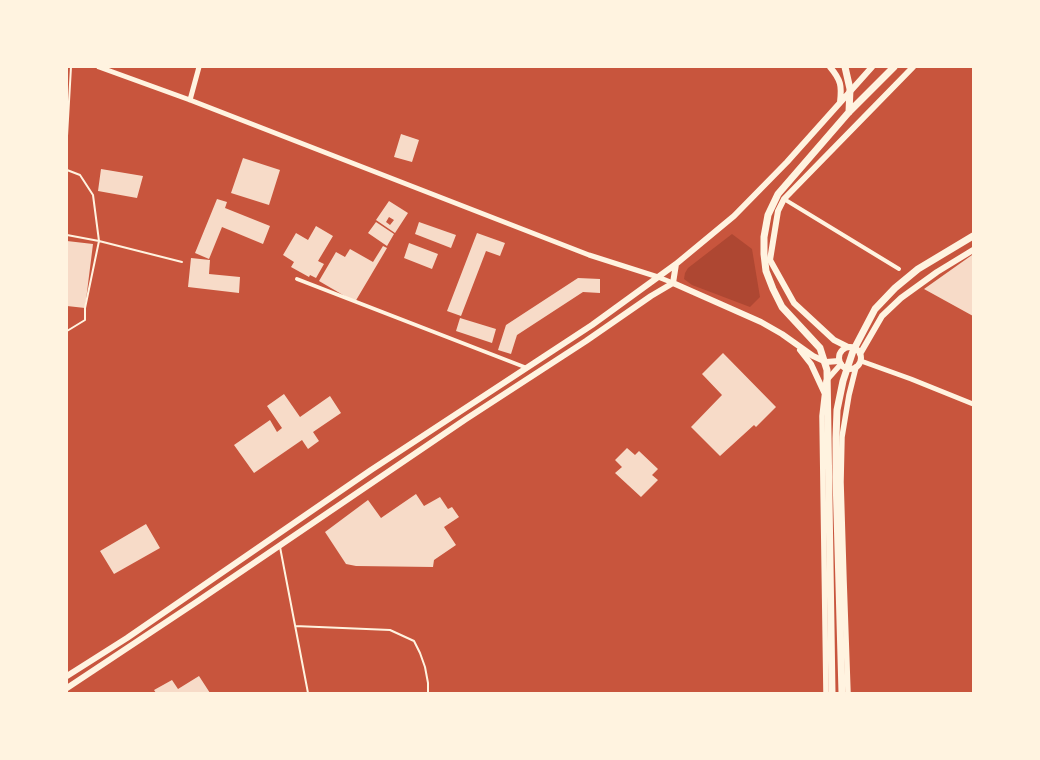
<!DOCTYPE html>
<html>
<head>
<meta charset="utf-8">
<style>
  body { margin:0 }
  #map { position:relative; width:1040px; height:760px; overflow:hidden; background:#c8553d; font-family:"Source Sans 3",sans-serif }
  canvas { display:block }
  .frame { position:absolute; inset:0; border:68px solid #fff3e0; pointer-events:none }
</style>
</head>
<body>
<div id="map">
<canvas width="1040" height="760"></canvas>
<div class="frame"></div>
</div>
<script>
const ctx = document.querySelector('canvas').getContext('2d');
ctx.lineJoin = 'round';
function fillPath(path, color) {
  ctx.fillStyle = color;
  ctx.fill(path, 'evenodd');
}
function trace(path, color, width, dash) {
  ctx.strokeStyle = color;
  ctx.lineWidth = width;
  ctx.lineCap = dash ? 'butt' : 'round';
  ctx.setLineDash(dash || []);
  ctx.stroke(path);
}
fillPath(new Path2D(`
  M732,234L752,249L760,297L750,307L692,285L684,279L685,273L688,268Z`), '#ae4732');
fillPath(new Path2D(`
  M401,134L419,140L412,162L394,157Z
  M243,158L280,170L269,205L231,193Z
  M101,169L143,176L137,198L98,191Z
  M217,199L227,202L225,208L270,226L263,244L222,227L209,259L195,253Z
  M389,201L408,213L395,233L376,220ZM389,217L394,220L390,225L386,222Z
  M376,222L394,234L387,246L368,233Z
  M419,222L456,235L451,248L415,234Z
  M316,226L333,236L318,261L324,264L316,278L310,275L309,277L291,267L294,262L283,255L296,233L308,240Z
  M477,233L505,243L500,256L486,251L461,316L447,311Z
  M67,241L93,244L85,308L67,306Z
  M409,243L438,254L432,269L404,258Z
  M383,246L387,248L355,302L319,281L336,252L345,257L350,249L373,262Z
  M972,255L973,256V316L924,289Z
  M191,258L210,260L209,274L240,277L239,293L188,287Z
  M578,278L600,279V293L583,292L517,335L511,354L498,350L506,325Z
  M460,318L496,329L492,343L456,331Z
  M723,353L776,407L756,427L754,425L720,456L691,427L722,395L702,374Z
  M284,394L300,417L330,396L341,413L313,432L319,441L308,449L302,440L254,473L234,445L270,420L277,432L282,428L267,406Z
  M627,448L635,455L639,451L658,469L652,475L658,480L641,497L615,473L622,467L615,460Z
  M416,494L424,506L440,497L448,509L452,507L459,517L444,527L456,545L434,560L433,567L356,566L346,564L325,532L368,500L381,518Z
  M146,524L160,548L114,574L100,551Z
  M199,676L210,693H156L154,690L172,680L178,689Z`), '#f7dbc8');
trace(new Path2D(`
  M67,136L71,67
  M67,170L80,175L93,195L99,241L85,308V320L67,331
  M67,235L99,241L182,262
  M280,547L308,693
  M295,626L390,630L414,641L420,653L425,667L428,683V693`), '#fff3e0', 2);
trace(new Path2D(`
  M784,199L899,269
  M297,279L527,368`), '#fff3e0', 4);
trace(new Path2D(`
  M99,67L190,100L589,255L658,277L673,283
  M190,100L199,67
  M861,361L911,379L973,404`), '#fff3e0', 5);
trace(new Path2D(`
  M826,693L822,416L826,381L841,364
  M848,693L844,580L841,482L842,437L849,395L856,367`), '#fff3e0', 5.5);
trace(new Path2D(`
  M830,67C841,80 842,86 840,102
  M673,283L761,322L782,334L813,356L826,362L839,361
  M673,283L676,264
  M839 358a11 11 0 1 1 22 0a11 11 0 1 1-22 0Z
  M848,347L834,340L794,303L770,260L778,211L784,199L913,67
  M800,350L811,364L824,392
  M860,354L882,316L901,298L937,272L973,250
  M67,676L127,638L371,470L592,325L676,264L734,216L787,162L872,67
  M67,688L198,601L466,419L586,341L651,296L673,283`), '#fff3e0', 6);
trace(new Path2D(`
  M845,67L850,89L849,112
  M832,693L827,370L820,348L782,307L773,289L766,271L764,254V237L768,215L778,194L849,112L894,67
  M842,693L836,477V438L837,410L843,381L853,351L875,309L895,288L918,269L973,236`), '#fff3e0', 7);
</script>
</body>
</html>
